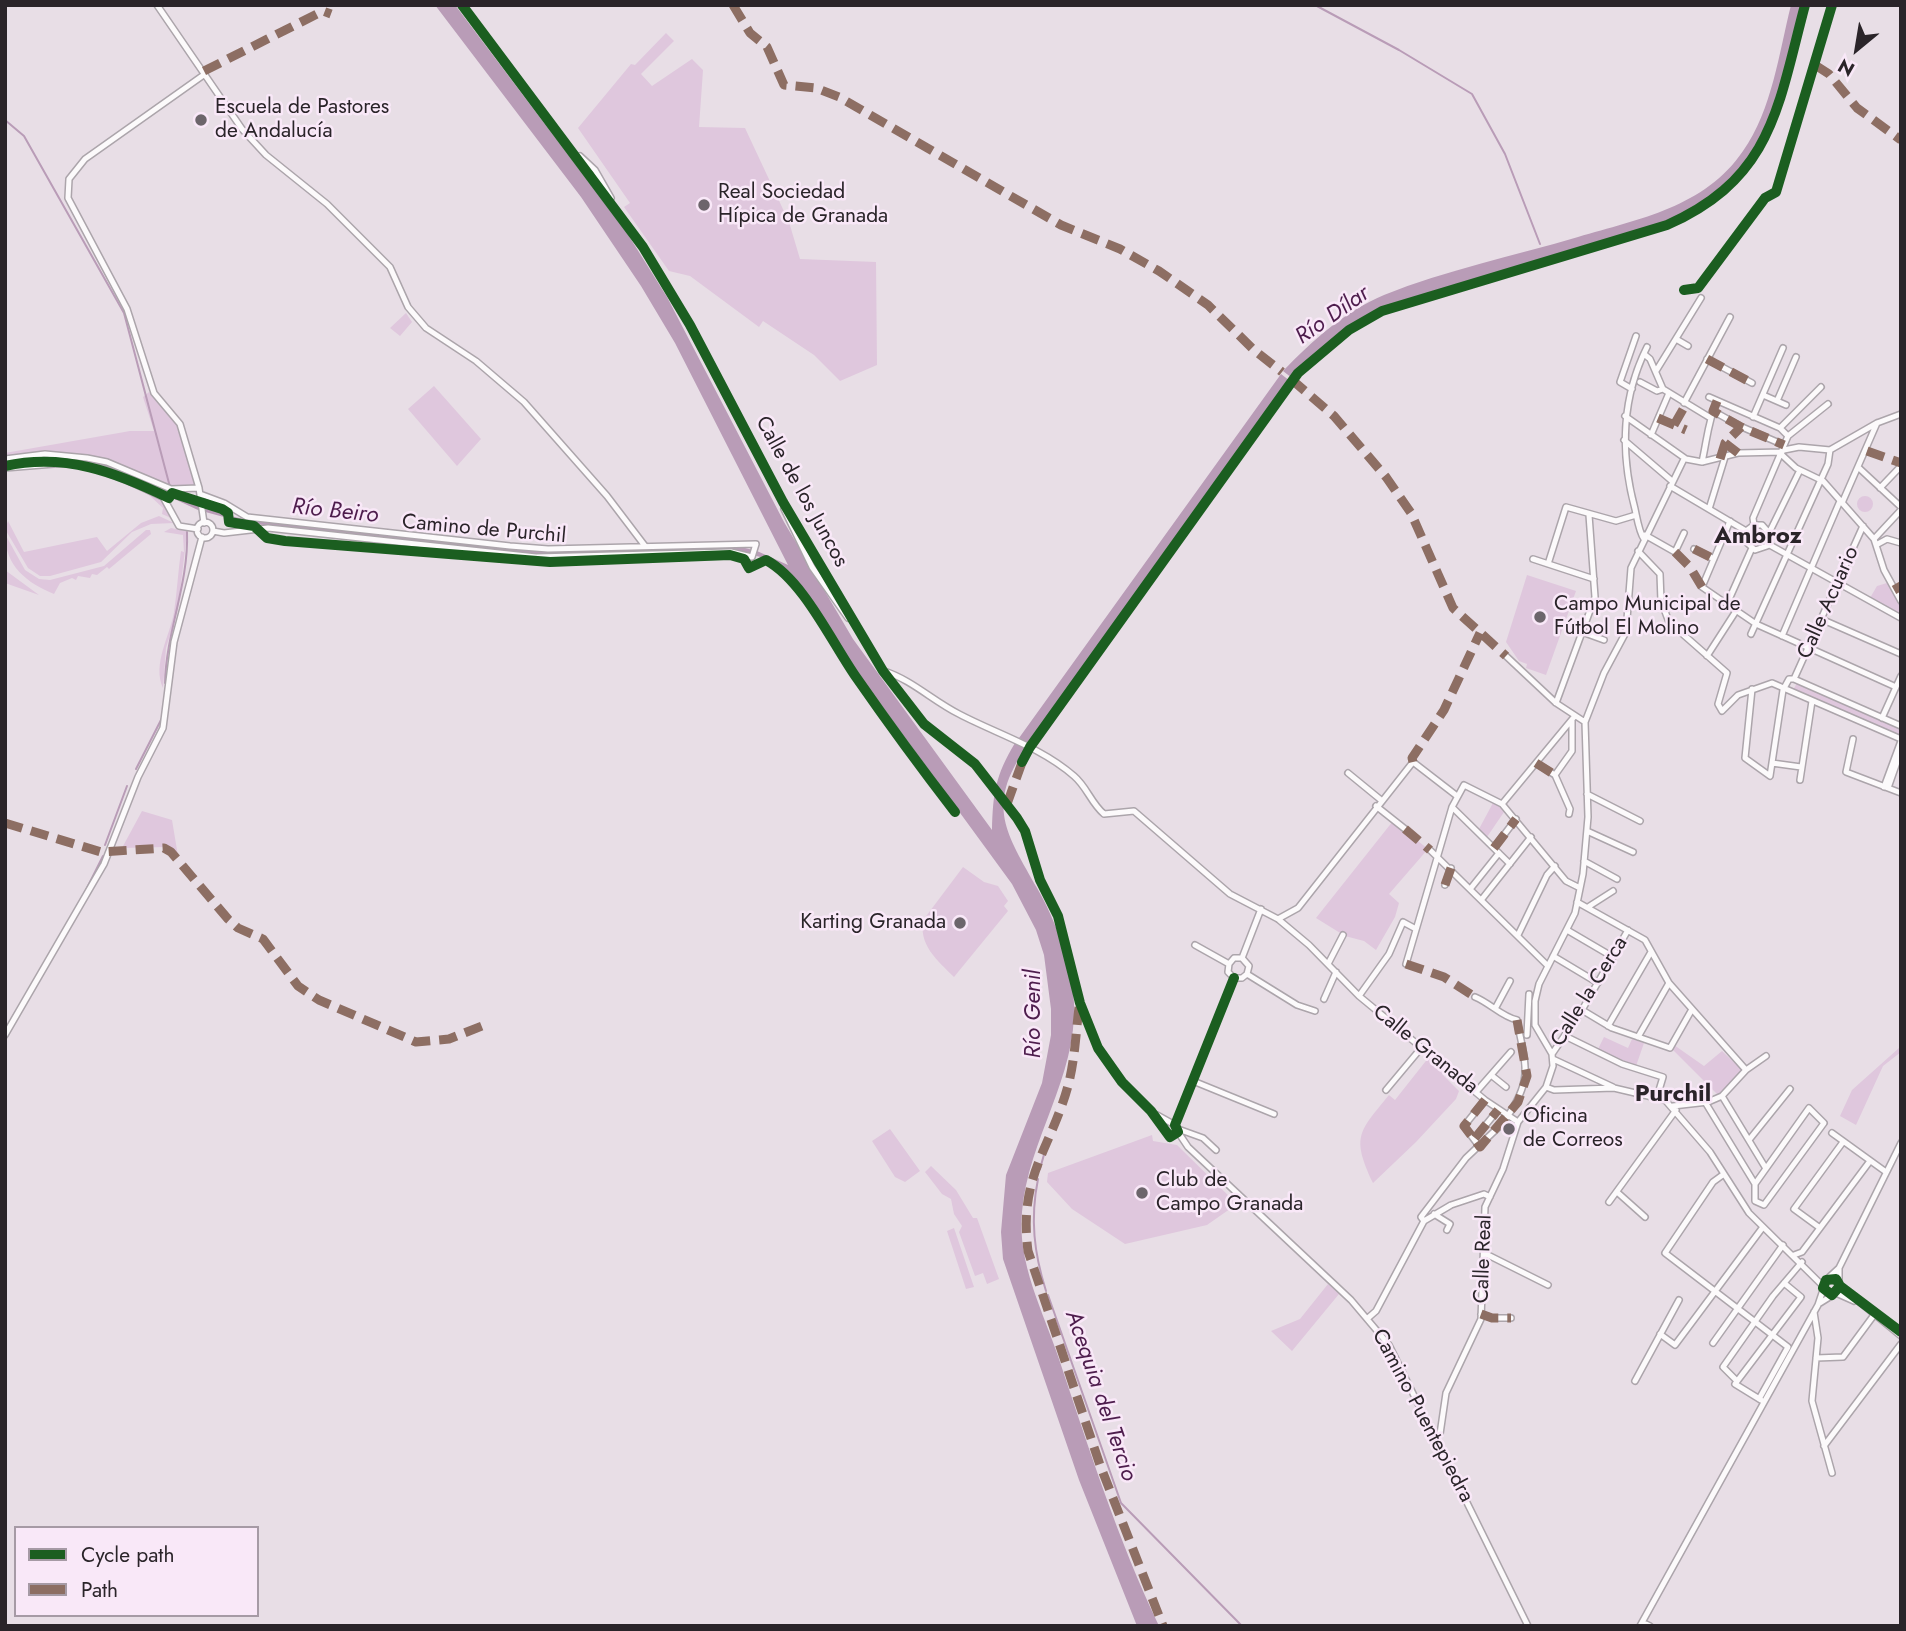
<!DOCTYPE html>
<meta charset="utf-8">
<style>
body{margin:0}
#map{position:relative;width:1906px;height:1631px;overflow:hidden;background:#e8dee6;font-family:Jost,sans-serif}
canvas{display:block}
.frame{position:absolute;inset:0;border:7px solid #2a2429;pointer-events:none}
.legend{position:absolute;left:14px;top:1526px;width:245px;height:91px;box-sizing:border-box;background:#f9e8f8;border:2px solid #a69aa5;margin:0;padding:9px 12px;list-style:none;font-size:21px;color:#2a2429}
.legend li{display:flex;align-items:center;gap:14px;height:35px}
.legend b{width:35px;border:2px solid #a69aa5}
.north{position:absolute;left:1822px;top:14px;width:70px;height:70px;-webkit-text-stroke:5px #f9e8f8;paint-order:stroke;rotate:210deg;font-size:19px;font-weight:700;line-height:28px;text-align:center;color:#2a2429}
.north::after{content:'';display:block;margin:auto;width:24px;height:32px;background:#2a2429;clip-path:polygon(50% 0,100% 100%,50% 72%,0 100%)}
</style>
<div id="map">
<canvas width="1906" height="1631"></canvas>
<div class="frame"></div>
<ul class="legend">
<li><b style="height:9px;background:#1b5e20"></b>Cycle path</li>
<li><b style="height:9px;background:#8d6e63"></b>Path</li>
</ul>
<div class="north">N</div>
</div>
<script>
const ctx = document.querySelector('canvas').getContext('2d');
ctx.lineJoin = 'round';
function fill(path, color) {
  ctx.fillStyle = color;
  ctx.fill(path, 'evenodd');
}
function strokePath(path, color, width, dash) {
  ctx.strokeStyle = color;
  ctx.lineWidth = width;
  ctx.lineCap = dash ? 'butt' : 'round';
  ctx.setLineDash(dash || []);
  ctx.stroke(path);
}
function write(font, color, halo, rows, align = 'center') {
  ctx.font = font + ' Jost,sans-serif';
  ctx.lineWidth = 5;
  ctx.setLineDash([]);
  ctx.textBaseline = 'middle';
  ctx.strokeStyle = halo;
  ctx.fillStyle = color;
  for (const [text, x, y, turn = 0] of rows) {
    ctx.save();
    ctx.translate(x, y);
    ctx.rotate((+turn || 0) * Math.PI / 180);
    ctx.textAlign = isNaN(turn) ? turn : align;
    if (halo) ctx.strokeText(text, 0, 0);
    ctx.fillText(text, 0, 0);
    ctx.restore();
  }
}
fill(new Path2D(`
 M666,33L674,41L641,74L652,86L692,59L703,70L699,127L745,128L789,222L800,259L876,262L877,365L840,381L814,355L763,321L759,327L690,276L669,271L624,207L630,203L578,128L631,64L635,65Z
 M406,313L412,322L400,336L390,328Z
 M434,386L481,439L457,466L408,409Z
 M149,392L176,421L196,485L172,488L95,457L72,454L46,452L5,457V453L130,431H154L143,397Z
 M105,472L160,497L173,519L162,514L163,508L148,494L105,476Z
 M1857 504a8 8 0 1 1 16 0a8 8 0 1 1-16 0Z
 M159,516L174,523L151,524L132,532L101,562L50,576H40L28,568L5,529L8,521L24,552L97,537L107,551L141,523Z
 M171,528L186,531V541L178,609L166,648L163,688C152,664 170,636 174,612C177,592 178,572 181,551L184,552L183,535L164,532Z
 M146,530H150L151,534L109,569L107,567L97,575L92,574L90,578L78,576L76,580L72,578L60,583L54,594C27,583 5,566 5,534L25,570L39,579L50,580L104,566Z
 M5,570L39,595L5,583Z
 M1527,575L1576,591L1546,675L1526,668L1527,664L1519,661L1506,642Z
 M1887,583L1901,606V615L1870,598L1877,586Z
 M1797,683L1901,727L1900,736L1793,690Z
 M1494,801L1504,812L1487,837L1479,829Z
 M142,811L172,820L178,856L165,847L122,848Z
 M1393,821L1428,849L1389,894L1399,903L1395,917L1376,950L1364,941L1345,936L1316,918Z
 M963,867L984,882L998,886L1008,901L1004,906L1008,911L954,977C938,961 917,944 924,919Z
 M1604,1037L1628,1048L1632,1039L1644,1043L1636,1066L1597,1051Z
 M1674,1045L1704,1066L1722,1051L1742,1070L1719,1096L1672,1049Z
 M1899,1048L1901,1052L1883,1066L1856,1125L1840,1116L1852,1090Z
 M1429,1057L1444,1070L1442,1074L1459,1091L1456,1099L1416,1142L1373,1183C1351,1136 1359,1132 1389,1095L1395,1100Z
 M890,1129L920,1171L905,1182L895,1177L872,1141Z
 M1152,1135L1153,1141L1177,1145L1237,1204L1207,1225L1125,1244L1072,1209L1047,1182L1048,1173Z
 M931,1166L956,1190L973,1218H977L999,1279L987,1284L983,1273L975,1276L959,1232L962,1226L954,1214L951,1199L942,1194L925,1172Z
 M954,1228L974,1287L966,1289L947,1231Z
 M1328,1284L1339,1294L1292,1351L1271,1331L1300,1319Z`), '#dfc7dd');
fill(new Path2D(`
 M435,5H455L627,233L667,297L784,522L853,639L992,830C993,794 995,776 1015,743L1026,748C985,806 1007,834 1037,888C1056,921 1072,965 1074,1003C1077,1078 1028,1139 1022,1212C1017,1263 1043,1311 1059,1359C1089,1449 1118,1540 1159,1626H1137L1079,1480L1003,1259L1001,1232L1006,1175L1042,1083L1051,1035V1009L1044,955L1036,930L1012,884L841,650L801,586L787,572L764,558L738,551L535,555L246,523L198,510L125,476L95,466L54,460L5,465L8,461C42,456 76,455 109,466C155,481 195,509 244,519L536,551L737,546L757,551L788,565L675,343L641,286L581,197Z
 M1791,5H1802L1768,130L1742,172L1704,205L1661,225L1386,308L1320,350L1292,378L1283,371C1312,341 1345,311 1384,295C1446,270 1514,256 1578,237C1639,219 1705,207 1743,151C1772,110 1779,53 1791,5Z
 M1281,374L1290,381L1030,744L1019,738Z`), '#b99cb7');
strokePath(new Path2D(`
 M1315,5L1399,50L1472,94L1505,154L1540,244
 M5,120L24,136L124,313L170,487
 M165,683C166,632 189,584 187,532
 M136,769L162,718
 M105,845L127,786
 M83,896L103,856
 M13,1016L16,1011
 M1040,1169L1048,1140
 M1038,1179C1030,1219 1034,1253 1046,1291
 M1048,1295L1121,1503L1242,1626`), '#b99cb7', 2);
const minor = new Path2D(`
 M157,5L242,129L266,155L327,204L390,267L408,307L426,328L476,361L524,402L607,496L645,546
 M462,5L643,247L690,325L783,502L883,671L924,724L975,764L1017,818L1025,831L1040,880L1058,916L1080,1003L1098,1048L1122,1082L1151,1111L1170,1137L1178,1132L1175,1125L1234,978
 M580,156L595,170L611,198
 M1676,339L1688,346
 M1644,354L1650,359L1663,389
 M1707,359L1752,383
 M1656,371L1701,298
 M1640,382L1657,391L1663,389L1709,417
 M1632,389L1620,382L1636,336
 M1763,395L1786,405
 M1709,397L1780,428L1788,436L1753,518L1754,525
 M1777,401L1796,357
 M1684,403L1730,317
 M1713,411L1740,426
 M1625,416L1686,459L1702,462L1738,453L1782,452
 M1753,417L1783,348
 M1742,427L1784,445
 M1780,428L1821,387
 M1651,435L1669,393
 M1788,436L1828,404
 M1624,440L1672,481
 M1784,450L1799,447L1830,450
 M1830,450L1877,423L1901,414
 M1782,455L1796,468L1823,481L1874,539L1884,570L1901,601
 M5,459L45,454L87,458L107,462L171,489L199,488
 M1702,462C1707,440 1708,421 1717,401
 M5,468L66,463L105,470L163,497L179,526L198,529
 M1859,468L1901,507
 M1670,486L1746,531
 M1880,488L1901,466
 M200,494L224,503L247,517L510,546L548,549L756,544L752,557L731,552L536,557L268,528L224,533L213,531
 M1842,503L1877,423
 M784,509L812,567L848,618
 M1709,509L1725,457
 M1730,521L1702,587L1756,624L1896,687
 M197 530a8 8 0 1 1 16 0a8 8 0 1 1-16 0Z
 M204,523L199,488L180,424L154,393L127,309L68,198L69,179L85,159L205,74
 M1769,533L1762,525H1754L1746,531L1745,541L1755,550L1767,546L1769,533L1800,470
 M1645,535L1675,552L1684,533
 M1644,539C1639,532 1637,518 1635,509C1620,453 1621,399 1647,347
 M1874,539L1901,510
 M1768,544L1901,618
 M1876,545L1887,539L1901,543
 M1694,549L1714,559
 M1638,551L1660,574L1661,601L1669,622L1727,673L1718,704L1722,711L1738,695L1772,683L1901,739
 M1533,559L1594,579
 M1548,564L1566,507L1616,521L1636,515
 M1727,604L1752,548
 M1821,619L1901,654
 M1582,632L1604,640
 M1751,634L1828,464L1830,450
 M1782,636L1840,501
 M1506,656L1556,703L1585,722
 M1707,656L1736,611
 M884,671C912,680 933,701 959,714C997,734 1041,747 1074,776C1087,787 1091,803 1104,814L1134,811L1230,894L1278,919L1309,945L1359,996L1485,1100L1518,1122
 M1794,679L1863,526
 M1794,679L1901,726
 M1752,689L1745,758L1770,776L1783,690L1789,679H1794
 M1556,703L1595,597L1589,515
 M1882,718L1901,676
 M1853,739L1846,772L1901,793
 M1536,763L1555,775
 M1772,763L1801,767
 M1348,773L1381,800
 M1800,780L1812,701
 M1884,787L1901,741
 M1888,788L1901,751
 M1587,794L1640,821
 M1502,804L1574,717
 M1376,806L1405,829
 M1452,807L1510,864
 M1569,814L1570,809L1555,775L1572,751V721
 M1587,831L1633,852
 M1494,848L1516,819
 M1430,850L1548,966
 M1584,861L1617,879
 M1445,885L1451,868
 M1471,888L1499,853
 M1482,899L1531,837
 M1577,902L1645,940L1669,983L1746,1070
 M1588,907L1613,891
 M1278,919L1298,908L1413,762L1457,796
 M1567,930L1613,957
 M1518,935L1547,875L1555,866
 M1195,945L1229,964
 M1553,956L1598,983
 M1242,958L1261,909
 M1328,964L1343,935
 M1406,964L1452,807L1464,785L1502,804L1566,881L1580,888
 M1247,974L1297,1005L1315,1011
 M1234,978H1242L1247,974L1249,966L1242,958
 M1234,978L1228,972L1229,964L1234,958H1242
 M1359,996L1389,954L1403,922L1416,929
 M1475,997C1490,1003 1502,1017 1517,1020C1525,1064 1534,1078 1507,1117
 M1324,999L1336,972
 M1496,1007L1510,981
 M1582,1010L1612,1028L1670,1048L1691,1011
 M1608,1026L1651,952
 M5,1035L104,864L138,777L163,728L174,642L202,537
 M1527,1035L1529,994
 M1565,1036L1622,1064L1663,1077L1657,1097
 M1638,1037L1669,983
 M1552,1054L1582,1010L1628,930
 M1553,1059L1613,1087
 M1491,1075L1506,1087
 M1193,1081L1274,1114
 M1546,1087L1554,1090L1614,1088L1665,1100L1710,1152L1749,1213L1823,1286
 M1386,1090L1422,1047
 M1476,1092L1511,1052
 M1722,1096L1765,1167
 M1705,1102L1755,1184
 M1673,1106L1708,1102L1722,1096L1746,1070L1766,1056
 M1809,1108L1824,1123L1764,1205L1755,1201V1184Z
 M1157,1115L1175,1125
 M1178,1129L1203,1138L1216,1150
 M1178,1132L1188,1147L1351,1300L1389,1345L1528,1626
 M1832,1133L1886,1172
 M1475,1138L1498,1110
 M1749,1140L1790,1089
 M1479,1146L1464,1126L1485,1100
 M1724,1174L1713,1182L1665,1253L1788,1347L1759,1399
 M1617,1192L1645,1217
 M1609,1202L1676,1110
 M1434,1214L1450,1224L1447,1230
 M1424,1221L1421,1217L1466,1158L1503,1123
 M1820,1228L1794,1209L1843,1142
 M1484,1253L1548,1285
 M1794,1255L1802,1252L1870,1161
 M1839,1268V1289
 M1826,1280L1839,1268L1901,1143
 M1840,1286L1901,1336
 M1836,1293L1854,1301
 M1820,1303L1836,1293
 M1814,1312L1818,1338L1812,1401L1832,1473
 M1481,1314L1492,1318H1511
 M1368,1318L1376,1311L1424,1221L1451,1205L1484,1194L1490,1197
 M1660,1334L1675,1345L1763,1227
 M1713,1343L1783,1245
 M1816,1358L1843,1357L1874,1315
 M1635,1381L1679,1300
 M1737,1381L1723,1367L1773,1296L1802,1262
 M1761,1400L1735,1384L1801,1297L1784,1283
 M1436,1437L1440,1434L1446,1393L1481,1319L1485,1207L1503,1169L1518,1122L1546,1087L1553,1066L1552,1054L1535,1025V1001L1539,984L1575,913L1583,874L1588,817L1585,722L1604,673L1626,632L1631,568L1684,459
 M1824,1446L1901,1344
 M1646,1624L1650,1626
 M1640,1626L1818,1305L1823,1290`);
strokePath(minor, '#aca5ab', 8);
strokePath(minor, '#fcfafb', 5);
strokePath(new Path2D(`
 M733,5L750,33L767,47L784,85L816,88L839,97L1061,225L1120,249L1159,271L1208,305L1254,350L1282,372
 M1815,65L1829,74L1857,108L1901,140
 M204,71L323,11L331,14
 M1707,359L1752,383
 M1291,379L1334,416L1386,477L1411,513L1453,608L1506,656
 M1717,401L1713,411L1741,427L1784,445
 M1658,418L1686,430
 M1674,425L1686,404
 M1725,443L1738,453
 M1867,451L1901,463
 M1720,459L1725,443L1741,427
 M1694,549L1714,559
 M1675,552L1690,567L1702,587
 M1894,590L1901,586
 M1413,762L1412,758L1444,710L1480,633
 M1536,763L1555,775
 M1007,804L1024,757
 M5,823L101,852L164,848L171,852L228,919L238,928L263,939L298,986L319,1000L416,1042L449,1039L487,1024
 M1405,829L1430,850
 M1494,848L1516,819
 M1445,885L1451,868
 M1406,964L1444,977L1475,997
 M1079,1007C1076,1032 1075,1057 1069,1082C1052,1148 1018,1175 1028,1251L1100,1465L1163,1626
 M1485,1100L1464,1126L1480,1147L1518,1102L1527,1076L1517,1020
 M1475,1138L1498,1110
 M1481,1314L1492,1318H1511`), '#8d6e63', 9, [18, 9]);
strokePath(new Path2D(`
 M462,5L643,247L690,325L783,502L883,671L924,724L975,764L1017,818L1025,831L1040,880L1058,916L1080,1003L1098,1048L1122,1082L1151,1111L1170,1137L1178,1132L1175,1125L1234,978
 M1684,290L1698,288L1765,198L1776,192L1832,5
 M5,466C66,453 115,472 169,498L172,493L222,509L228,513L229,522L254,526L267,538L285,541L550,562L730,555L744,559L749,568L766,560C803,580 831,641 856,677C888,723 921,768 955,812
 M1022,762L1030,747L1298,373L1349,330L1382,311L1667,225C1773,178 1778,106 1805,5
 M1840,1286L1832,1295L1823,1288L1826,1280L1836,1279L1840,1286L1901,1332`), '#1b5e20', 10);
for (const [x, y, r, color] of [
 [201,120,7,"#6c656b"],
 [704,205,7,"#6c656b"],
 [1540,617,7,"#6c656b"],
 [960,923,7,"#6c656b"],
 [1509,1129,7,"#6c656b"],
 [1142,1193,7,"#6c656b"]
]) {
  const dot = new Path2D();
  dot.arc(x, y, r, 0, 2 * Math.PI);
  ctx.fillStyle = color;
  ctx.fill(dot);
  strokePath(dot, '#f9e8f8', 2.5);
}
write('21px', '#2a2429', '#f9e8f8', [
 ["Escuela de Pastores",215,108],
 ["de Andalucía",215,132],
 ["Real Sociedad",718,193],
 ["Hípica de Granada",718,217],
 ["Campo Municipal de",1554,605],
 ["Fútbol El Molino",1554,629],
 ["Karting Granada",946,923,"right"],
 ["Oficina",1523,1117],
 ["de Correos",1523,1141],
 ["Club de",1156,1181],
 ["Campo Granada",1156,1205]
], 'left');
write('21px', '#2a2429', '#f9e8f8', [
 ["Calle de los Juncos",801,492,61],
 ["Camino de Purchil",484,530,5],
 ["Calle Acuario",1829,603,-66],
 ["Calle la Cerca",1590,992,-58],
 ["Calle Granada",1425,1050,39],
 ["Calle Real",1484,1259,-88],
 ["Camino Puentepiedra",1422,1416,62]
]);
write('italic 23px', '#4e1d4d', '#f9e8f8', [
 ["Río Dílar",1333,316,-35],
 ["Río Beiro",335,512,6],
 ["Río Genil",1034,1014,-90],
 ["Acequia del Tercio",1100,1396,71]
]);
write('bold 24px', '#2a2429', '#f9e8f8', [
 ["Ambroz",1758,537],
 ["Purchil",1673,1095]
]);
</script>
